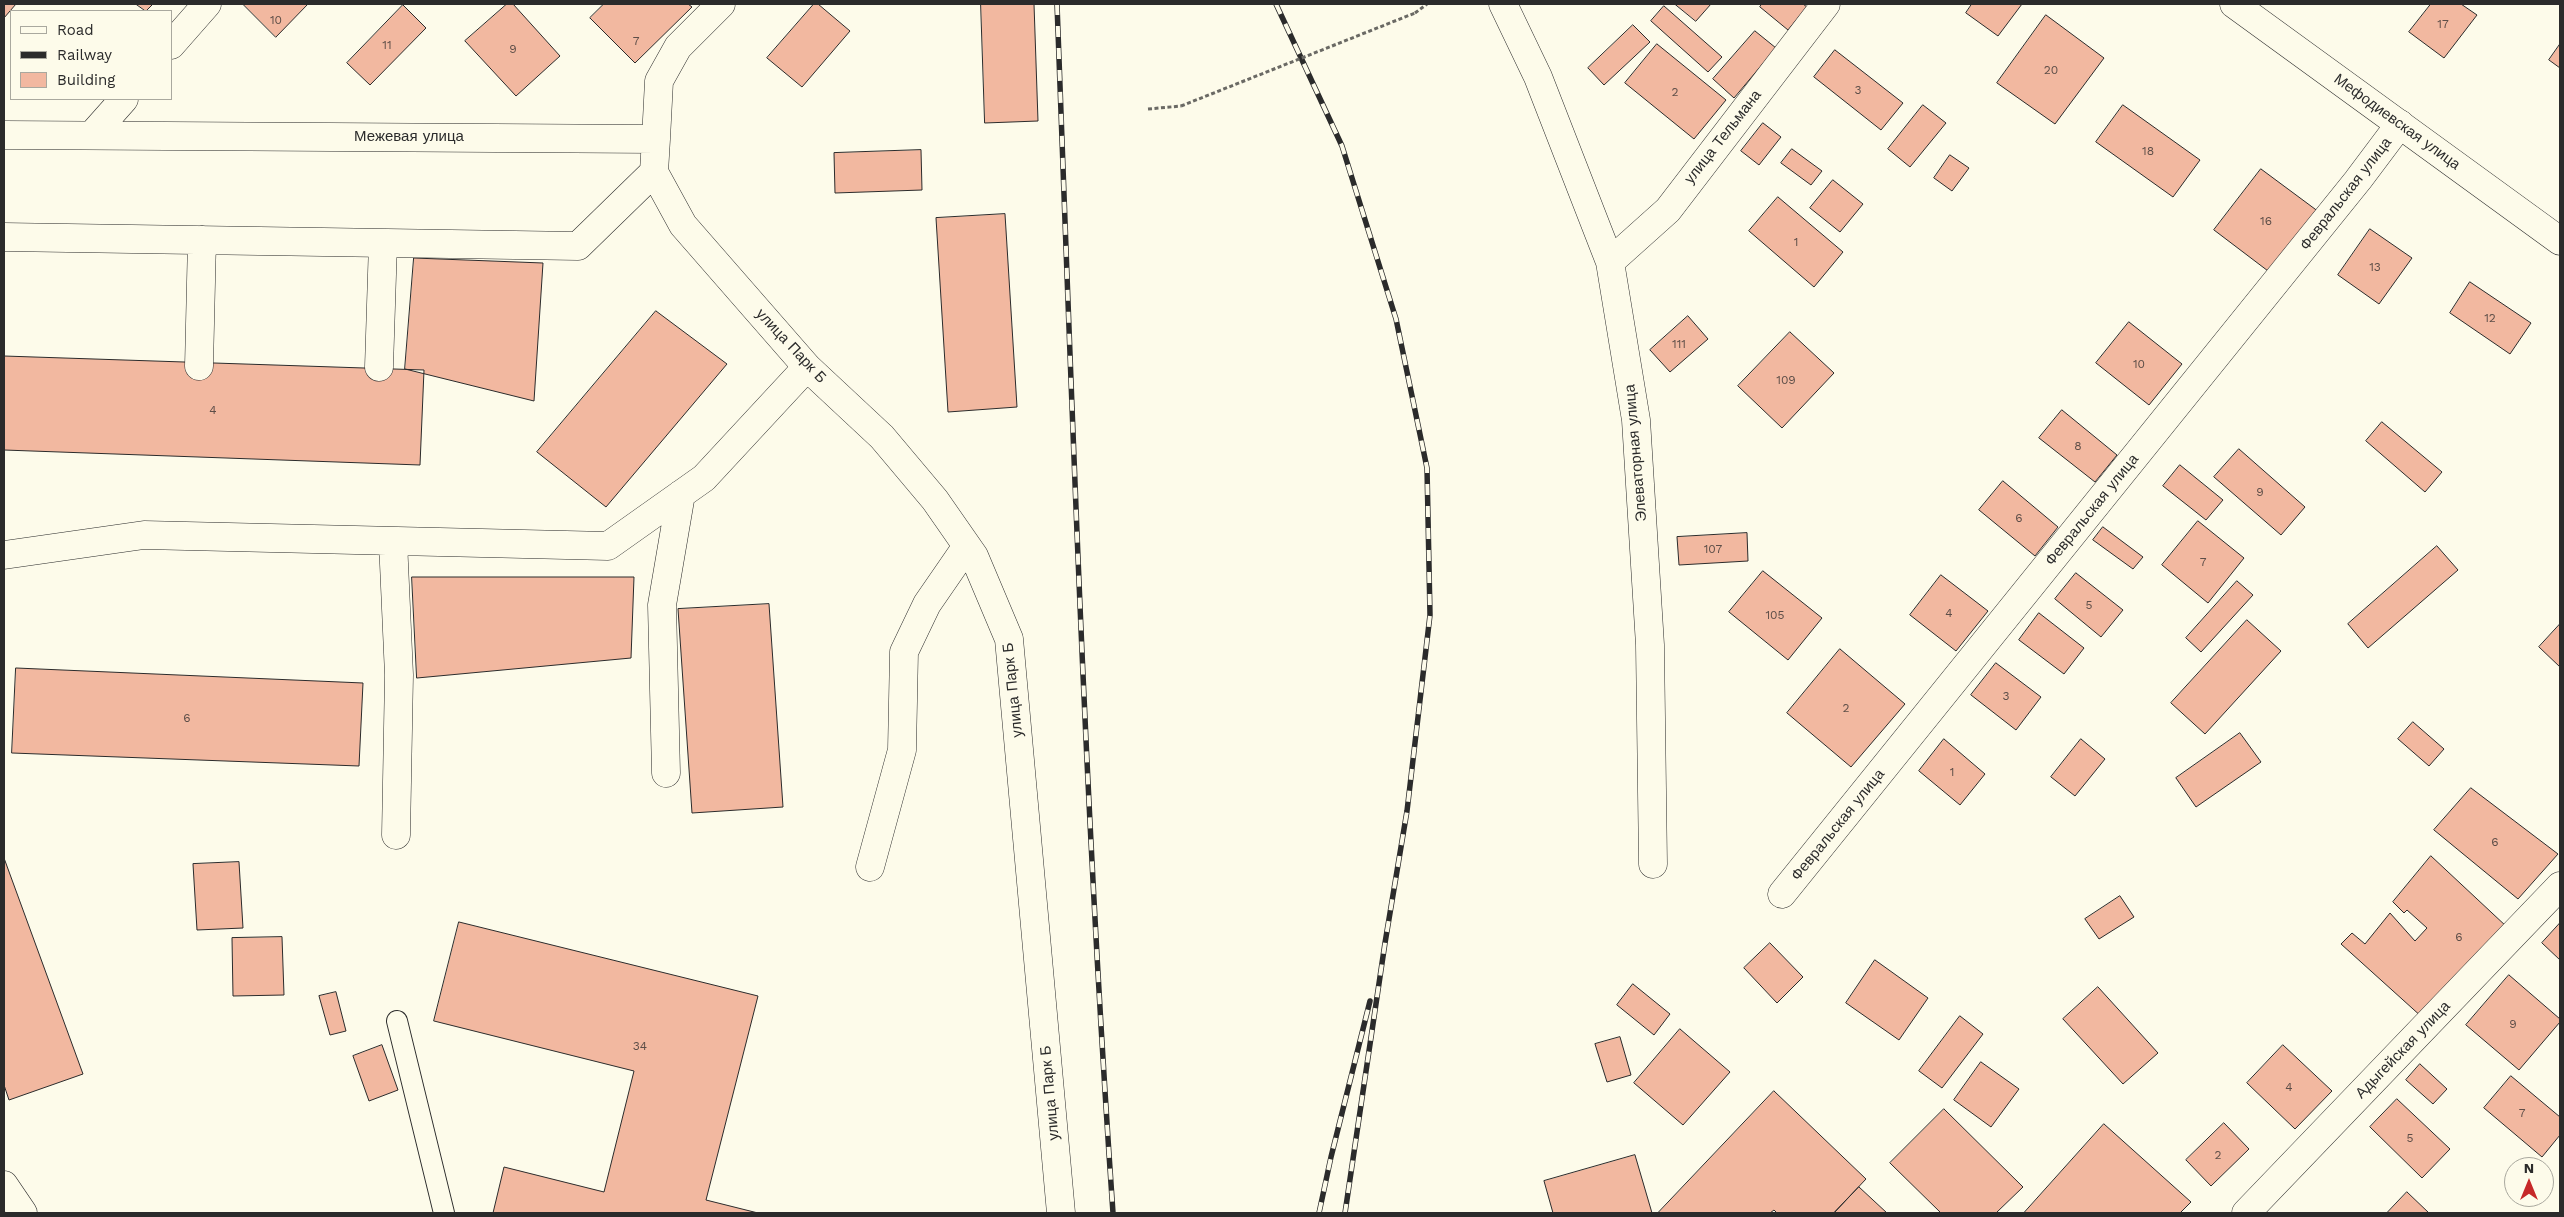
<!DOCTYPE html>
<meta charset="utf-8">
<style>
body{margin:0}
#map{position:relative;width:2564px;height:1217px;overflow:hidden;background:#fdfbea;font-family:"Work Sans",sans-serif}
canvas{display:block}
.frame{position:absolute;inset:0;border:5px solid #2b2b2b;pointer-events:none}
.legend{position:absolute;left:10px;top:10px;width:162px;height:90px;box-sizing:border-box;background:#fdfbea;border:1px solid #a9a89e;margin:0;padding:6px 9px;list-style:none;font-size:15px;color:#2b2b2b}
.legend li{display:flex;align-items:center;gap:10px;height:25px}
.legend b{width:25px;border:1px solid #a9a89e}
.north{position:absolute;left:2504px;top:1157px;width:50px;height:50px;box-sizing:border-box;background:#fdfbea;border:1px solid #a9a89e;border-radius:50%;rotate:0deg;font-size:14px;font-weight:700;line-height:20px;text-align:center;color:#2b2b2b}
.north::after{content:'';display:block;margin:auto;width:18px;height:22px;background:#c62828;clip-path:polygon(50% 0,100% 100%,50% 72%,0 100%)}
</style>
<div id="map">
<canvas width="2564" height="1217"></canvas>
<div class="frame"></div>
<ul class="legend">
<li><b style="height:6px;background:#fdfbea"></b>Road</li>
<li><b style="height:6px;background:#2b2b2b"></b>Railway</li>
<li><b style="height:14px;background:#f2b8a0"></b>Building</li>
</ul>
<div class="north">N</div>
</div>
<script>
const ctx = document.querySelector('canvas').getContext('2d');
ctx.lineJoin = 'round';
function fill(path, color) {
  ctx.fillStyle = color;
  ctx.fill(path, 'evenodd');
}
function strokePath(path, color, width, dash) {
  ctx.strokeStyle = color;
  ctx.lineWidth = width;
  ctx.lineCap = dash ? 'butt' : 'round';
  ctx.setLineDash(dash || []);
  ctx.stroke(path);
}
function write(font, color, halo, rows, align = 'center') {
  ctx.font = font + ' "Work Sans",sans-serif';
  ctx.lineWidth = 4;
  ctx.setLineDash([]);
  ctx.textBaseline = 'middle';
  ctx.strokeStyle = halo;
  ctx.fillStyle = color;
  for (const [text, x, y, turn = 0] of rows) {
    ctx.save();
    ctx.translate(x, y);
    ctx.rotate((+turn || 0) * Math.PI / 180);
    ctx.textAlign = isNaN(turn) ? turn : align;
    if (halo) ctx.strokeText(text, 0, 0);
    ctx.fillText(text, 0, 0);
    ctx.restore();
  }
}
const building = new Path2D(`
 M4,4H16L4,18Z
 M136,4H153L146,11Z
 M243,4H308L276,37Z
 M507,4H513L560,56L516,96L465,41Z
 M604,4H688L692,7L635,63L590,18Z
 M814,4H818L850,31L802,87L767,58Z
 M981,4H1034L1038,121L985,123Z
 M1675,4H1711L1696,21Z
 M1762,4H1803L1807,7L1788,30L1760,7Z
 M1972,4H2022L1998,36L1966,13Z
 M2431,4H2461L2477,15L2444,58L2409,32Z
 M403,5L426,28L370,85L347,63Z
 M1664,6L1722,57L1708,72L1651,21Z
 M2046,15L2104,58L2055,124L1997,83Z
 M1633,25L1650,42L1604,85L1588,68Z
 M1755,31L1776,48L1734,98L1713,79Z
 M1657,44L1726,100L1694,139L1625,83Z
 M2560,44V68L2549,60Z
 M1835,50L1903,103L1881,130L1814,77Z
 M1923,105L1946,123L1910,167L1888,149Z
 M2123,105L2200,160L2173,197L2096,142Z
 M1763,123L1781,137L1759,165L1741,151Z
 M1792,149L1822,171L1811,185L1781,163Z
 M921,150L922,190L835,193L834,153Z
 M1950,155L1969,168L1952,191L1934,178Z
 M2261,169L2319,212L2272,274L2214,230Z
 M1833,180L1863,204L1840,232L1810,208Z
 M1778,197L1843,252L1814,287L1749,231Z
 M1005,214L1017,407L948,412L936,218Z
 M2370,229L2412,258L2379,304L2338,275Z
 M414,258L543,263L534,401L405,369Z
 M2470,282L2531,323L2510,354L2450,313Z
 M656,311L727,364L606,507L537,452Z
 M1688,316L1708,339L1670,372L1650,350Z
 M2129,322L2182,364L2149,405L2096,363Z
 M1790,332L1834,373L1782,428L1738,386Z
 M4,356L424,370L420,465L4,450Z
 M2062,410L2117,455L2095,482L2039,438Z
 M2382,422L2442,472L2425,492L2366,441Z
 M2239,449L2305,507L2281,535L2214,477Z
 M2180,465L2223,500L2206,520L2163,486Z
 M2003,481L2058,527L2035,556L1979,510Z
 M2198,521L2244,558L2208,603L2162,565Z
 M2103,527L2143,557L2133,569L2093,540Z
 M1747,533L1748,561L1679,565L1677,537Z
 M2437,546L2458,570L2368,648L2348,624Z
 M1763,571L1822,618L1788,660L1729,612Z
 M2076,573L2123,610L2101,637L2055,599Z
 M1941,575L1988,611L1956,651L1910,615Z
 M412,577H634L631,658L417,678Z
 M2237,581L2253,595L2201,652L2186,638Z
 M769,604L783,807L692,813L678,609Z
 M2039,613L2084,648L2064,674L2019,640Z
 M2247,620L2281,651L2205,734L2171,703Z
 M2560,624V667L2539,647Z
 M1840,649L1905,704L1851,767L1787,713Z
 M1996,663L2041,697L2016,730L1971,695Z
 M16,668L363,683L359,766L12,753Z
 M2413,722L2444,749L2429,766L2398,739Z
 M2240,733L2261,762L2196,807L2176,778Z
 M1944,739L1985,774L1960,805L1919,771Z
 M2081,739L2105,759L2075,796L2051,777Z
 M2471,788L2558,854L2518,899L2434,830Z
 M2431,856L2507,927L2423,1018L2341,944L2352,933L2365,944L2390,913L2415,941L2427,928L2407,910L2404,913L2393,902Z
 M4,858L83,1074L9,1100L4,1085Z
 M239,862L243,928L197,930L193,864Z
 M2120,896L2134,917L2099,939L2085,919Z
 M459,922L758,996L706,1200L758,1213H493L504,1167L604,1192L634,1071L434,1021Z
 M2560,923V960L2542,943Z
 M282,937L284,995L233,996L232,938Z
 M1770,943L1803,977L1777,1003L1744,968Z
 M1875,960L1928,998L1899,1040L1846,1003Z
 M2509,975L2560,1019V1022L2519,1070L2466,1025Z
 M1633,984L1670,1014L1654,1035L1617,1005Z
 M2098,987L2158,1053L2123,1084L2063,1019Z
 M336,992L346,1031L330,1035L319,996Z
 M1960,1016L1983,1034L1942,1088L1919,1071Z
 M1680,1029L1730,1072L1683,1125L1634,1083Z
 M1620,1037L1631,1075L1607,1082L1595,1044Z
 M382,1045L398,1090L369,1101L353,1056Z
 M2283,1045L2332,1091L2295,1129L2247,1083Z
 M1981,1062L2019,1089L1991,1127L1954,1100Z
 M2420,1064L2447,1089L2433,1104L2406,1080Z
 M2511,1076L2560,1117V1135L2542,1157L2484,1108Z
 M1774,1091L1866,1179L1834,1213H1777L1774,1210L1770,1213H1658Z
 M2397,1099L2450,1149L2422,1178L2370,1127Z
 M1944,1109L2023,1187L1996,1213H1941L1890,1163Z
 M2224,1123L2249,1149L2211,1186L2186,1160Z
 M2104,1124L2191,1202L2180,1213H2024Z
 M1635,1155L1652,1213H1553L1544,1181Z
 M1859,1187L1887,1213H1834Z
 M2407,1192L2429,1213H2387Z`);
fill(building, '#f2b8a0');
strokePath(building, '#2b2b2b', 1);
const lane = new Path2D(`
 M397,1021L444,1213`);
const street = new Path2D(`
 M1503,4L1538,77L1610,262L1636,420L1650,645L1653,864
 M171,45L207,4
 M4,135L656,139L659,81L678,47L721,4
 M92,135L124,99
 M656,139L654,172L683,225L807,367L882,437L935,500L974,556L1009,639L1061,1213
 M4,237L578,246L654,172
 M1610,262L1668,210L1826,4
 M199,366L202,240
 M379,367L383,243
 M393,541L399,675L396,835
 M4,555L144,535L608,546L704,478L807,367
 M666,773L662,605L681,494
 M870,867L902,750L904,652L927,604L967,546
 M1782,894L2358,180L2400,124
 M4,1185L23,1213
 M2246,1213L2560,886`);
const primary = new Path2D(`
 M2234,4L2560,241`);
strokePath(lane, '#2b2b2b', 22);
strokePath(street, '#2b2b2b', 29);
strokePath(primary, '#2b2b2b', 29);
strokePath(new Path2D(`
 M1415,13L1427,4
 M1148,109L1181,106`), '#6a6964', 3, [4, 2.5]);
strokePath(lane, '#fdfbea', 20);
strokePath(street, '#fdfbea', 28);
strokePath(primary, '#fdfbea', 28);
const rail = new Path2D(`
 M1057,4C1072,407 1085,810 1113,1213
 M1276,4L1342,146L1396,319L1427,468L1430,615L1407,811L1385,943L1345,1213
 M1319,1213L1331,1157L1370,1001`);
strokePath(rail, '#2b2b2b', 5.5);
strokePath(rail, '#fdfbea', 4, [11]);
strokePath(new Path2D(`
 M1181,106L1415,13`), '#6a6964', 3, [4, 2.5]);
write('12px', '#5d4e48', null, [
 ["10",276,20],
 ["17",2443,24],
 ["7",636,41],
 ["11",387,45],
 ["9",513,49],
 ["20",2051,70],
 ["3",1858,90],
 ["2",1675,92],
 ["18",2148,151],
 ["16",2266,221],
 ["1",1796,242],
 ["13",2375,267],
 ["12",2490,318],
 ["111",1679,344],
 ["10",2139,364],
 ["109",1786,380],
 ["4",213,410],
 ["8",2078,446],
 ["9",2260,492],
 ["6",2019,518],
 ["107",1713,549],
 ["7",2203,562],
 ["5",2089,605],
 ["4",1949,613],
 ["105",1775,615],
 ["3",2006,696],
 ["2",1846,708],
 ["6",187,718],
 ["1",1952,772],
 ["6",2495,842],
 ["6",2459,937],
 ["9",2513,1024],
 ["34",640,1046],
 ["4",2289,1087],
 ["7",2522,1113],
 ["5",2410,1138],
 ["2",2218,1155]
]);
write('15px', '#2b2b2b', '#fdfbea', [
 ["Мефодиевская улица",2397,122,36],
 ["Межевая улица",409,137],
 ["улица Тельмана",1723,137,-52],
 ["Февральская улица",2346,194,-52],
 ["улица Парк Б",791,346,47],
 ["Элеваторная улица",1636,453,-95],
 ["Февральская улица",2092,510,-51],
 ["улица Парк Б",1013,690,-96],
 ["Февральская улица",1838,825,-51],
 ["Адыгейская улица",2403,1050,-46],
 ["улица Парк Б",1050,1093,-95]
]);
</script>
